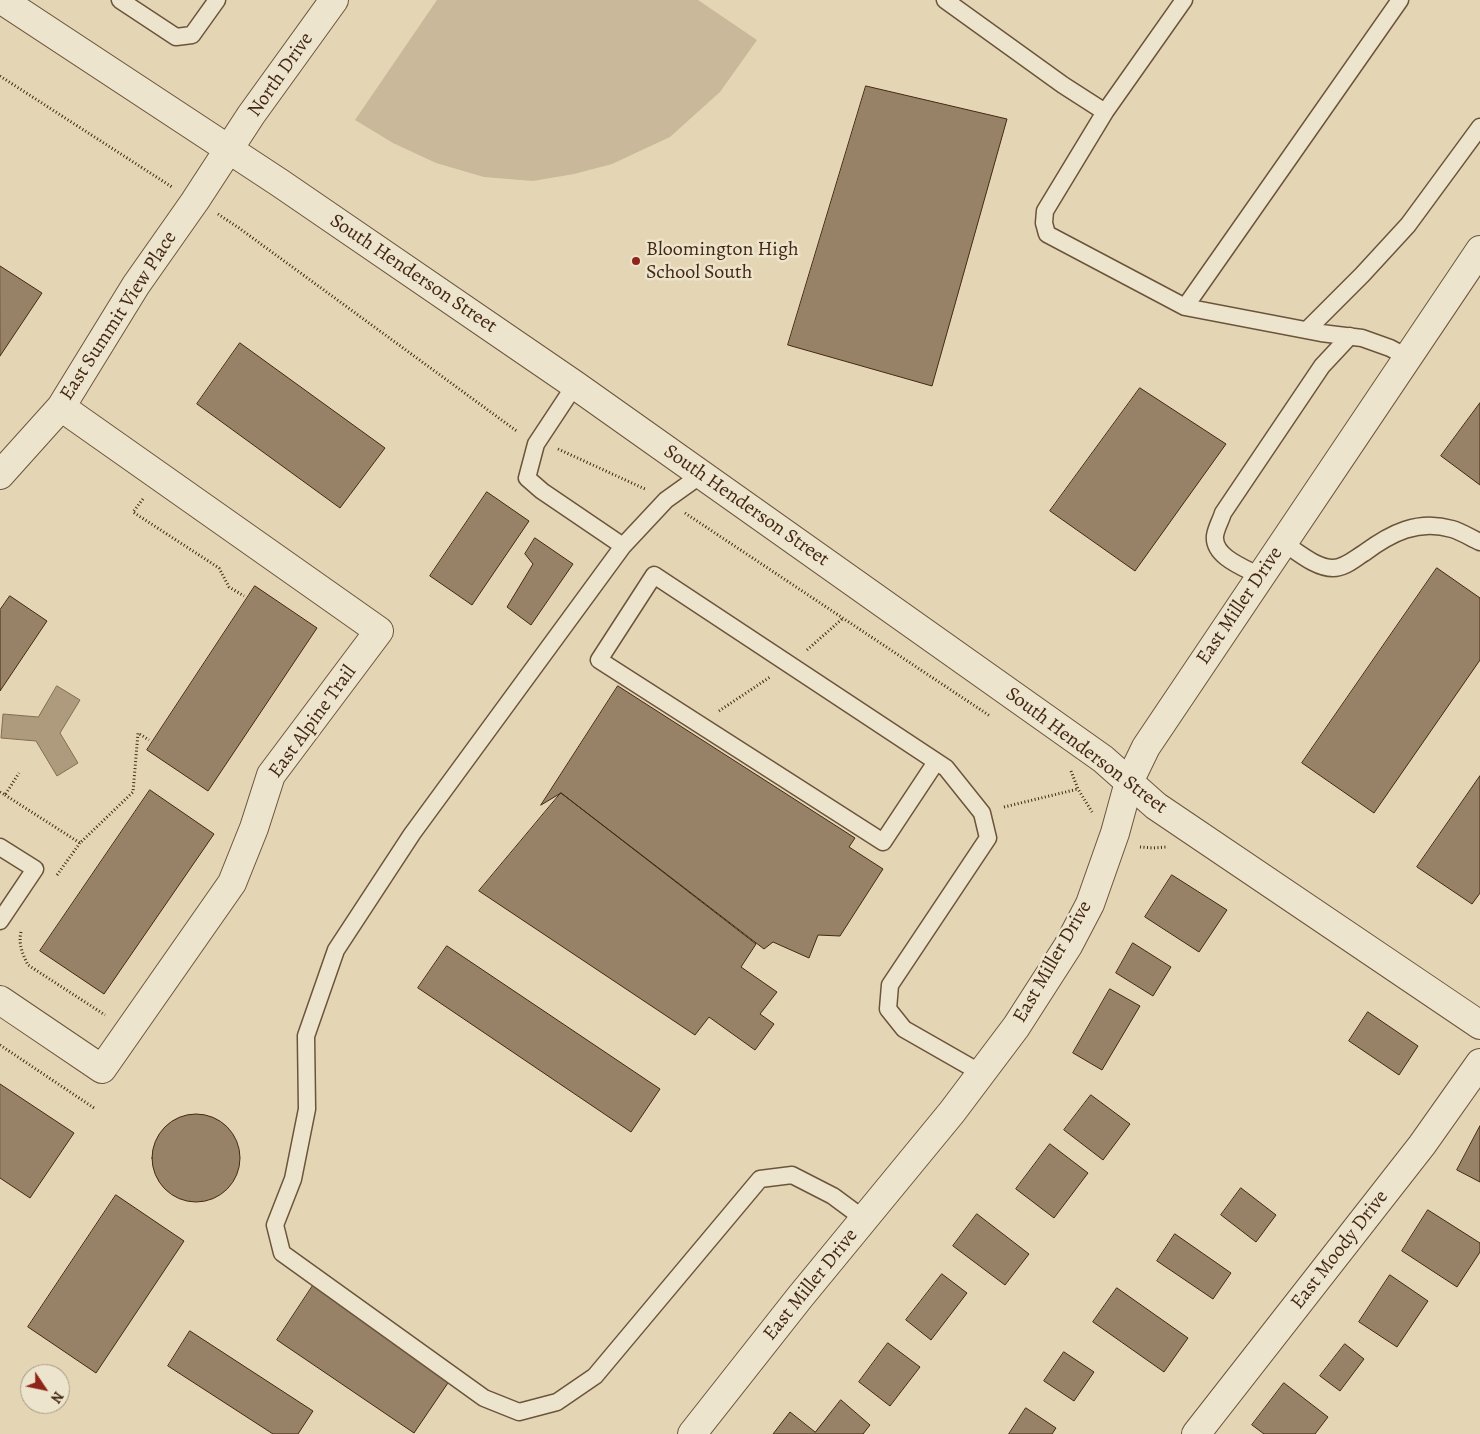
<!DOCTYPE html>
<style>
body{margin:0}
#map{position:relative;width:1480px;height:1434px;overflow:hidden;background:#e4d6b4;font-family:Alegreya,serif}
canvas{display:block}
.north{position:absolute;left:20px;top:1364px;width:50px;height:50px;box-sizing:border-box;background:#ede4ce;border:1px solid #a99983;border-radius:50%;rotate:124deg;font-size:14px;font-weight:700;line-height:20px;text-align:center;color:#442813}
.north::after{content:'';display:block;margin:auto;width:18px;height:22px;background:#8f2418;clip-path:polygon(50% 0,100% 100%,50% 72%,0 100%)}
</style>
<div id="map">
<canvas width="1480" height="1434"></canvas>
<div class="north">N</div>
</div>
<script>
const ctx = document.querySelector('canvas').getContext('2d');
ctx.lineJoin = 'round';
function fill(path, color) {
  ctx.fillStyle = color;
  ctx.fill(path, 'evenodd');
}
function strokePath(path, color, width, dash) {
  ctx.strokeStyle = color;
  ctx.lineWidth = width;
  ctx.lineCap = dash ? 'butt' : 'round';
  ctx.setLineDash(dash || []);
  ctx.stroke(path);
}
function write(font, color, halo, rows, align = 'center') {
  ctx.font = font + ' Alegreya,serif';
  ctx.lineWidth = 5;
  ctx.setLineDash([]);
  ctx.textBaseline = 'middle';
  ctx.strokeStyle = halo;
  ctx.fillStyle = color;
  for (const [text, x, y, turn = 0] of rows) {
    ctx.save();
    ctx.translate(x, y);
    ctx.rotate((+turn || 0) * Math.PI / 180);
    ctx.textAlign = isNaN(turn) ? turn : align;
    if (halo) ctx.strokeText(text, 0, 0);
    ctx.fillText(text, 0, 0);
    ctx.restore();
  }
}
fill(new Path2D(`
 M437,0H698L757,40L720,92L670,137L612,164L574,174L533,181L484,177L436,163L393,143L355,120Z`), '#c9b899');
const water = new Path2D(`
 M57,686L80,700L60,733L78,763L57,776L36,741L1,738L3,714L38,717Z`);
fill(water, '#ae9b7d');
strokePath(water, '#846d53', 1);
const building = new Path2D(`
 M866,86L1007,119L932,386L788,345Z
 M0,266L42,293L0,356Z
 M240,343L385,448L340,508L197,404Z
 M1140,388L1226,444L1135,571L1050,511Z
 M1480,403V485L1441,456Z
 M487,492L529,521L472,605L430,576Z
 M535,538L573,564L531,625L507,607L533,564L525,554Z
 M1437,568L1480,598V660L1374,813L1302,763Z
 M255,586L317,628L208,791L147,750Z
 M10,596L47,621L0,691V610Z
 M618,686L855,838L849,847L883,869L840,936L818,935L809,958L773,942L764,949L561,793L541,805Z
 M1480,776V893L1472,904L1417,867Z
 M150,790L214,834L104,994L40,951Z
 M561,793L756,944L741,967L777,992L760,1014L774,1024L755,1050L709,1017L695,1035L479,891Z
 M1172,875L1227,910L1199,952L1145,917Z
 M1133,943L1171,967L1153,996L1116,973Z
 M447,946L660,1089L631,1132L418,988Z
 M1110,989L1140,1006L1102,1070L1073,1053Z
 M1368,1012L1418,1046L1399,1075L1349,1041Z
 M0,1084L74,1133L30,1198L0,1178Z
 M1091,1095L1130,1124L1103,1160L1064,1130Z
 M152 1158a44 44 0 1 1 88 0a44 44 0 1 1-88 0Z
 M1480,1126V1182L1457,1170Z
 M1050,1144L1088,1173L1054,1218L1016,1189Z
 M1241,1188L1276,1215L1256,1242L1221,1215Z
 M116,1195L184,1241L96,1373L28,1327Z
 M1428,1210L1480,1243V1252L1457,1287L1402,1251Z
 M977,1214L1029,1254L1005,1285L953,1246Z
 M1175,1234L1231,1273L1213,1299L1157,1261Z
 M942,1274L967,1293L931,1340L906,1320Z
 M1390,1275L1428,1301L1397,1347L1359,1322Z
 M314,1284L452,1377L414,1433L277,1340Z
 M1117,1288L1188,1338L1164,1372L1093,1322Z
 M190,1331L313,1411L298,1434H273L168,1366Z
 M888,1343L920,1367L890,1406L859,1382Z
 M1345,1344L1364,1359L1340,1391L1320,1376Z
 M1064,1352L1094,1372L1074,1401L1044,1381Z
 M1284,1383L1328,1417L1315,1434H1264L1252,1425Z
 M841,1400L870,1425L863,1434H773L790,1412L815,1432Z
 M1026,1408L1056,1428L1052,1434H1009Z`);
fill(building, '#978267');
strokePath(building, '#442813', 1);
const service = new Path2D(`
 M120,0L176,37L192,35L217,0
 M945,0L1063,85L1105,112L1045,211L1044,223L1047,234L1185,307L1321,333L1362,338L1390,348L1407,357
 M1105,112L1184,0
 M1185,307L1400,0
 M1307,330L1362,275L1408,225L1480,127
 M575,385L536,444L527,478L542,491L623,546
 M701,475L666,500L623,546L412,834L336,950L306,1036L307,1109L293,1179L275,1225L282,1253L484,1398L519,1412L557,1402L595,1376L760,1179L792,1175L833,1196L864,1219
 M1282,542C1297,551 1315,568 1333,568C1345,568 1354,559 1364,553C1391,533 1418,519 1452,529C1462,532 1471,538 1480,542
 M1260,576C1245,568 1213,557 1215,536C1216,528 1221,520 1223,513L1322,366L1350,336
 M936,762L883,842L599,660L654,575L946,768L982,813L988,838L890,985L888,1009L904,1029L981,1073
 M0,847L35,869L0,921`);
const minor = new Path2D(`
 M0,475L61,407L136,285L195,201L251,115L334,0
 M0,1000L102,1069L232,883L254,828L271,775L379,631L61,407
 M692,1434L800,1297L952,1112L1016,1027L1068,946L1090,904L1115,833L1129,782L1146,747L1480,250
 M1196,1434L1422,1145L1480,1063`);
const tertiary = new Path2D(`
 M2,0L280,183L575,385L1103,759L1156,806L1480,1025`);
strokePath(service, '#6c543b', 19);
strokePath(minor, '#6c543b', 30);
strokePath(tertiary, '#6c543b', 30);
strokePath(new Path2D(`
 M0,76L172,187
 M218,214L239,228L518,432
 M558,449L645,489
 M143,499L133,512L219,568L229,587L244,596
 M685,513L990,716
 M807,650L842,619
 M719,711L770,677
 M1071,771L1078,789L1092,812
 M0,792L5,795L19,773
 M5,795L80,843L133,792L138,733L149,740
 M1004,807L1078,789
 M1140,847L1153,848L1166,847
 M57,875L80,843
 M21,932C18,944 23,955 28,965L105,1015
 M0,1045L94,1108`), '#442813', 3, [1, 2.5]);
strokePath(service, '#ede4ce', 16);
strokePath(minor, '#ede4ce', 28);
strokePath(tertiary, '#ede4ce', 28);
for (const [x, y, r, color] of [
 [636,261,5,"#8f2418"]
]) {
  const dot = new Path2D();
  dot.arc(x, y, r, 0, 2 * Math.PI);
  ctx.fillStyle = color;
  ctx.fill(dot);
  strokePath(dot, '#ede4ce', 2);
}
write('20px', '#442813', '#ede4ce', [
 ["North Drive",281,75,-55],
 ["South Henderson Street",413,274,34],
 ["East Summit View Place",119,316,-57],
 ["South Henderson Street",746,506,35],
 ["East Miller Drive",1240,606,-56],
 ["East Alpine Trail",313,722,-54],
 ["South Henderson Street",1086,751,37],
 ["East Miller Drive",1053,962,-60],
 ["East Moody Drive",1340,1250,-52],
 ["East Miller Drive",811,1285,-51]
]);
write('20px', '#442813', '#ede4ce', [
 ["Bloomington High",646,250],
 ["School South",646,273]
], 'left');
</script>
